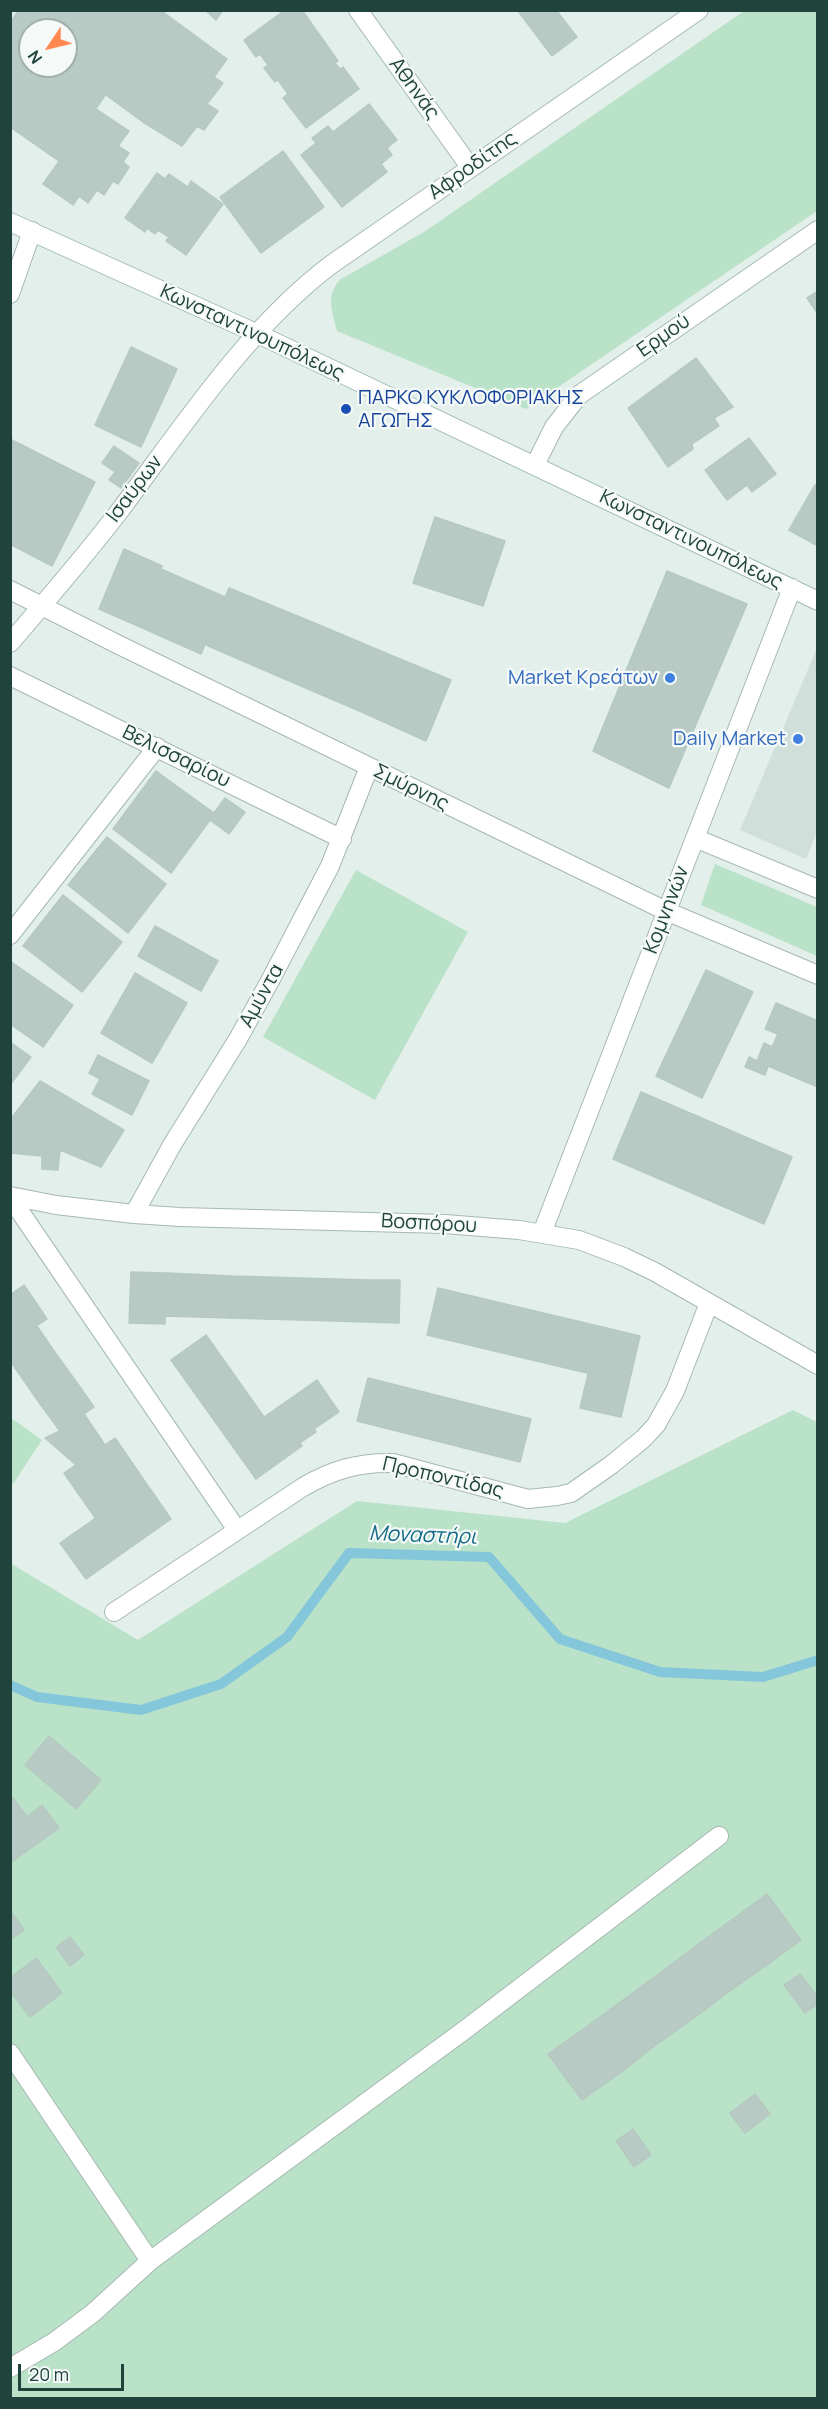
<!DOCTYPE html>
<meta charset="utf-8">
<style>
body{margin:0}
#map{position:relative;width:828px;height:2409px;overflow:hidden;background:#e3efea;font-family:Manrope,sans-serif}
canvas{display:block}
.frame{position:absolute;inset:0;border:12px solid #20433c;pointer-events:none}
.north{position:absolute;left:18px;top:18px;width:60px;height:60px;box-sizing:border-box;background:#f5faf8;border:2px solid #a0b1ad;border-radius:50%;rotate:235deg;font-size:16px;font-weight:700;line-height:24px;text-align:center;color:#20433c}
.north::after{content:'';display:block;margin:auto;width:21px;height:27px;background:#ff8851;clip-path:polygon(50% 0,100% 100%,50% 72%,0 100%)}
.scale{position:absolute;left:18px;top:2364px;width:106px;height:27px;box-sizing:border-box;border:3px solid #20433c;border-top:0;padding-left:8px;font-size:18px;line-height:21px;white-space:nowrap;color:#20433c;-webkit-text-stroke:4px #f5faf8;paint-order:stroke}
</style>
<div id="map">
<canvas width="828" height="2409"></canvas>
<div class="frame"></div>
<div class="north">N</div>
<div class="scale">20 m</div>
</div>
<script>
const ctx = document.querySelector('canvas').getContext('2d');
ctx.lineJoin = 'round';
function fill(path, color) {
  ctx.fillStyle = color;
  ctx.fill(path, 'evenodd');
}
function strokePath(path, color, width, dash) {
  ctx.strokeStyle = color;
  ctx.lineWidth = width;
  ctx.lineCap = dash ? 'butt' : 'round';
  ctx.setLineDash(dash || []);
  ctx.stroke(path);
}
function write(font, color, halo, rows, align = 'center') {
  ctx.font = font + ' Manrope,sans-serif';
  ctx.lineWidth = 4.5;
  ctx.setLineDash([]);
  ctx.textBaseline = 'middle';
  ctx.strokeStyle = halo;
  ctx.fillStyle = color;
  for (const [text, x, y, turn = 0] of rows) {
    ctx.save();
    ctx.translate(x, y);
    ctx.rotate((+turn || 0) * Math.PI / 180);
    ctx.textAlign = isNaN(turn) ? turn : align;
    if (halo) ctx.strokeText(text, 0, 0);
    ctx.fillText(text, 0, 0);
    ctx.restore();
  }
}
fill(new Path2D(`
 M817,648V832L806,859L740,830Z`), '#d1dfda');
fill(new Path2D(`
 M744,11H817V211L526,409L337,331C332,311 325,294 341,279L424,232Z
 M715,864L817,907V956L701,905Z
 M356,870L468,932L375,1100L263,1037Z
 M793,1410L817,1422V2398H11L10,1563L138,1640L357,1501L565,1523Z
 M11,1418L42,1440L11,1487Z`), '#bae2c8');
strokePath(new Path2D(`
 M10,1685L37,1697L141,1710L221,1684L287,1637L349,1553L489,1557L560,1639L660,1672L763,1677L818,1660`), '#85c7da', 10);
const building = new Path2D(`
 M19,10H165L59,161L10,127V23ZM30,30H66V66H30Z
 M205,10H223L216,20Z
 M285,10H302L338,61L335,63L340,69L343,67L359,89L306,128L283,98L288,94L278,80L275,82L264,68L268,65L260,54L256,57L244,40Z
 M556,10L577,37L552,56L518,11Z
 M163,12L227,59L214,77L223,83L207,104L218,111L204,130L197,126L182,146L143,122L106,95Z
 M369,104L397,140L387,148L392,155L381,164L387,172L342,207L301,155L316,143L312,138L328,126L333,132Z
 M96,109L129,131L118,146L129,153L123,162L129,167L118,184L113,181L104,195L97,190L88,203L79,196L73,205L43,184Z
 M283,151L324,207L261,253L220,197Z
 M157,173L165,179L169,174L188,187L191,181L223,204L186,255L166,241L169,237L158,230L155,234L147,228L145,232L125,218Z
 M818,291V314L807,298Z
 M131,347L177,369L141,447L95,425Z
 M696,358L733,407L714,418L719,426L692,444L693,449L668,467L628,408Z
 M749,438L776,474L752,492L747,485L727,500L705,470Z
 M10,439L95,482L52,566L10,544Z
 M114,446L139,463L121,488L109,480L115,472L102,463Z
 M815,485L818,486V546L789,530Z
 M435,517L505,541L483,606L413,583Z
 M124,549L162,566L138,626L99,609Z
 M161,569L225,597L201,654L138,626Z
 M667,571L747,604L669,788L593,751Z
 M229,588L312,622L287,680L206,645Z
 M312,622L388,654L364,713L287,680Z
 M388,654L451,680L426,741L364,713Z
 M156,771L214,813L225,798L245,812L229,834L210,820L171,873L113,829Z
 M107,837L166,884L128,933L68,885Z
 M63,895L122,942L82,992L23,946Z
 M155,926L218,961L201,991L138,956Z
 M10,961L73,1005L43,1047L10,1024Z
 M706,970L753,992L702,1098L656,1076Z
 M135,973L187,1003L152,1063L101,1033Z
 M776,1003L818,1021V1087L768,1066L765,1075L745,1067L749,1057L757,1061L764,1043L772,1047L778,1034L765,1029Z
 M10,1042L31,1057L10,1085Z
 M98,1055L149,1081L132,1115L92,1094L100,1079L89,1073Z
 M40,1081L124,1130L101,1167L60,1150L58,1170L42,1169V1156L10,1153V1120Z
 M641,1092L792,1157L764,1224L613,1159Z
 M131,1272L166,1273L165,1324L129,1323Z
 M166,1273L232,1276L231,1318L165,1316Z
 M232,1276L299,1278V1320L231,1318Z
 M299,1278L368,1280L367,1322L299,1320Z
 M368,1280H400L399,1323L367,1322Z
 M24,1285L47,1319L10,1344V1295Z
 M438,1288L640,1336L629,1383L427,1335Z
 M37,1326L54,1351L20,1375L10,1361V1344Z
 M206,1335L264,1417L317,1380L339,1412L314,1429L316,1432L300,1443L302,1446L256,1479L171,1360Z
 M54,1351L75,1380L40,1404L20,1375Z
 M588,1374L629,1383L621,1417L580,1408Z
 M368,1378L531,1419L520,1462L357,1421Z
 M75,1380L94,1407L60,1431L40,1404Z
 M84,1414L105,1445L76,1465L45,1438L60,1431Z
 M115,1438L146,1483L96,1519L64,1473Z
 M146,1483L171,1519L86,1579L60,1543Z
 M49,1736L101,1780L76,1809L25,1765Z
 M10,1794L27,1817L42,1805L59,1828L10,1863Z
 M767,1894L801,1940L767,1965L733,1919Z
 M10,1910L24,1930L10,1940Z
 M733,1919L767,1965L730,1991L697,1945Z
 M70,1937L84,1955L70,1966L56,1947Z
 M697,1945L730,1991L694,2018L660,1973Z
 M36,1958L62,1993L30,2017L10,1991V1978Z
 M660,1973L694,2018L656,2045L623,2000Z
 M800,1974L818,1998V2004L805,2013L784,1985Z
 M623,2000L656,2045L620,2073L586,2027Z
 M586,2027L620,2073L582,2100L548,2054Z
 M755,2094L770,2114L745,2133L730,2113Z
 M633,2129L651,2155L634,2167L616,2141Z`);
fill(building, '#b8cac4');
strokePath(building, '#b5c9c2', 1.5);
const street = new Path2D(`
 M358,10L470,167
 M10,294L32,231
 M535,465L554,427L579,395L818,230
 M10,590L119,645L666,911L818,975
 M10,643C48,599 86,555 121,509C183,426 249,326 332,264L699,10
 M10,676L342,839
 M695,838L818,889
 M10,935L157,747
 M10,1196L56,1205L134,1214L180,1217L445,1224L519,1230L579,1240L624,1257L655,1272L818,1365
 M10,1197L237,1530
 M134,1214L172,1145L238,1039L271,979L330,866L369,767
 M542,1233L792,588
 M114,1612L303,1487C332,1470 359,1462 393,1463L528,1499L557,1496L571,1493L611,1465L643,1439L656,1425L675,1391L709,1303
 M10,2053L150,2261
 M10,2368L54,2342L93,2313L150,2261L466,2029L719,1836`);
const secondary = new Path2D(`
 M10,222L258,334L818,601`);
strokePath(street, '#a5b8b2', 20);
strokePath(secondary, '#a0bcb4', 20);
strokePath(street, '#fff', 18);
strokePath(secondary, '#fff', 18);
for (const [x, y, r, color] of [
 [346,409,6,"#1a4fb4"],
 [670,678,6,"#3f7fe0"],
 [798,739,6,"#3f7fe0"]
]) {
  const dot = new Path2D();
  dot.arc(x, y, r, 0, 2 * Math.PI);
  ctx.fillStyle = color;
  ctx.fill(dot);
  strokePath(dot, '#f5faf8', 2);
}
write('20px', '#20433c', '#f5faf8', [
 ["Αθηνάς",414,89,54],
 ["Αφροδίτης",473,166,-35],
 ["Κωνσταντινουπόλεως",252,333,25],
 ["Ερμού",664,336,-35],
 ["Ισαύρων",135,489,-53],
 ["Κωνσταντινουπόλεως",691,540,26],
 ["Βελισσαρίου",176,757,26],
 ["Σμύρνης",411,788,26],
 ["Κομνηνών",667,910,-69],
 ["Αμύντα",262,996,-61],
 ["Βοσπόρου",429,1224,3],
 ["Προποντίδας",443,1478,13]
]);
write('20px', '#164399', '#f5faf8', [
 ["ΠΑΡΚΟ ΚΥΚΛΟΦΟΡΙΑΚΗΣ",358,398],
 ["ΑΓΩΓΗΣ",358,421]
], 'left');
write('20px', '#366cbe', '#f5faf8', [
 ["Market Κρεάτων",658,678],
 ["Daily Market",786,739]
], 'right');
write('italic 21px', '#136b87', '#f5faf8', [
 ["Μοναστήρι",423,1536,2]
]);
</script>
